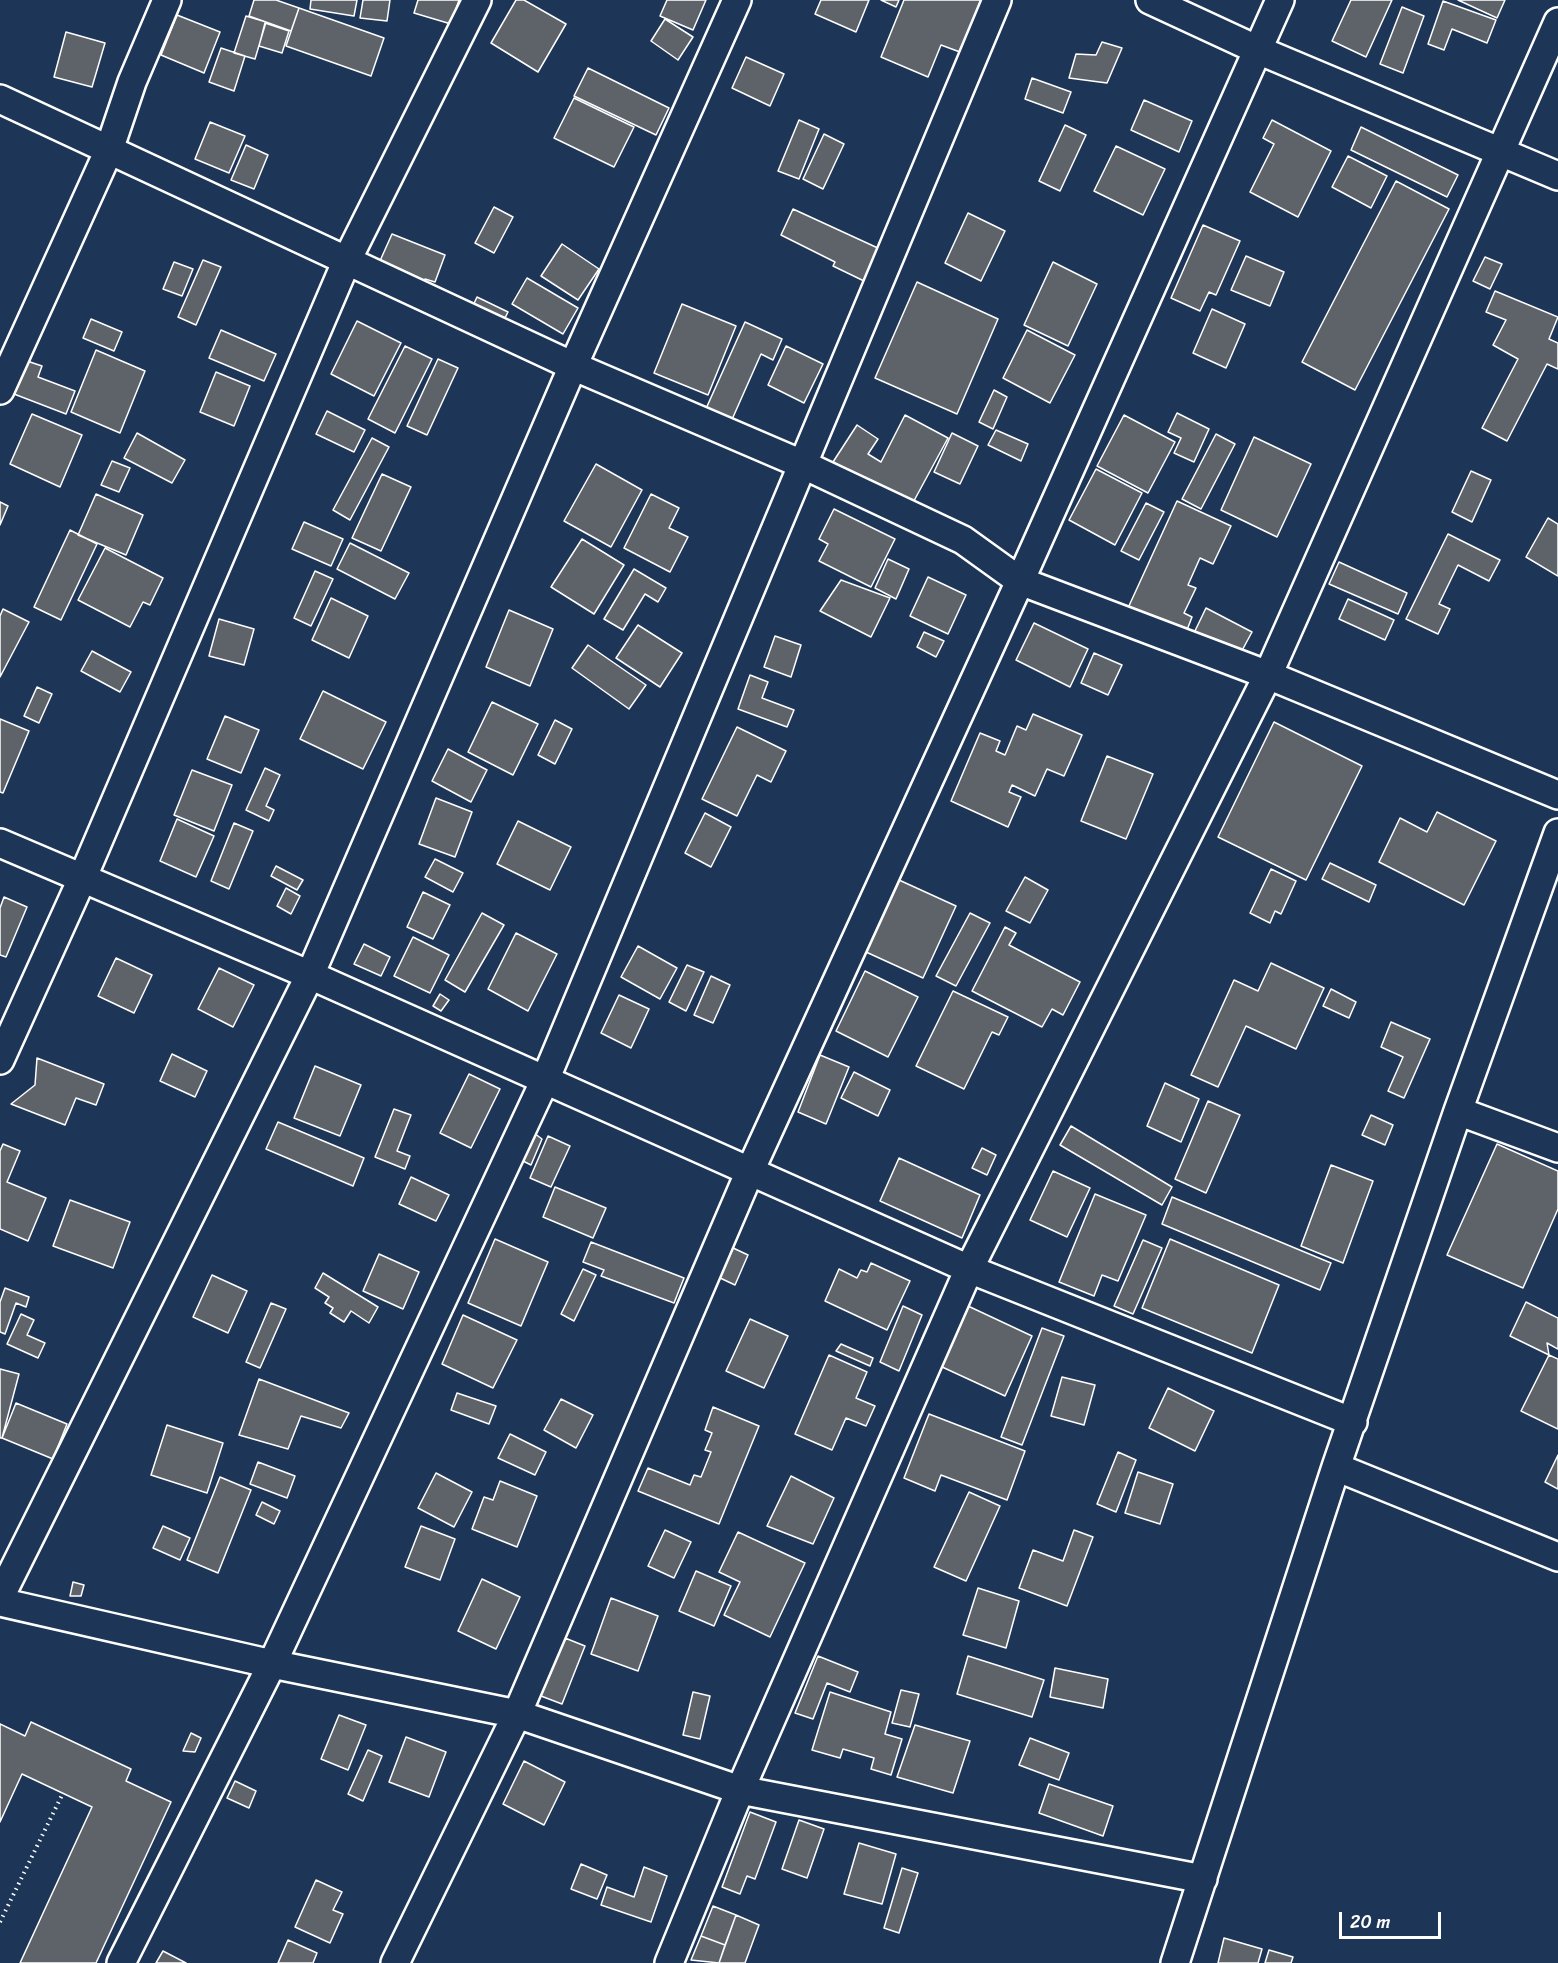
<!DOCTYPE html>
<style>
body{margin:0}
#map{position:relative;width:1558px;height:1963px;overflow:hidden;background:#1d3557;font-family:Sriracha,sans-serif}
canvas{display:block}
.scale{position:absolute;left:1339px;top:1912px;width:102px;height:27px;box-sizing:border-box;border:3px solid #fff;border-top:0;padding-left:8px;font-size:18px;line-height:21px;white-space:nowrap;color:#fff;-webkit-text-stroke:4px #1d3557;paint-order:stroke}
</style>
<div id="map">
<canvas width="1558" height="1963"></canvas>
<div class="scale">20 m</div>
</div>
<script>
const ctx = document.querySelector('canvas').getContext('2d');
ctx.lineJoin = 'round';
function fill(path, color) {
  ctx.fillStyle = color;
  ctx.fill(path, 'evenodd');
}
function strokePath(path, color, width, dash) {
  ctx.strokeStyle = color;
  ctx.lineWidth = width;
  ctx.lineCap = dash ? 'butt' : 'round';
  ctx.setLineDash(dash || []);
  ctx.stroke(path);
}
const building = new Path2D(`
 M254,0H276L299,8L291,31L249,16Z
 M311,0H357L354,16L310,9Z
 M363,0H390L387,21L360,18Z
 M418,0H459L451,24L414,13Z
 M516,0H524L566,24L538,72L491,43Z
 M667,0H706L693,30L660,16Z
 M821,0H869L856,32L815,14Z
 M881,0H899L896,7Z
 M904,0H990L968,55L941,45L928,77L881,57Z
 M1351,0H1392L1366,57L1332,41Z
 M1458,0H1505L1497,18Z
 M1443,1L1496,20L1487,43L1452,29L1444,50L1428,44Z
 M1402,7L1424,16L1403,73L1380,64Z
 M299,8L384,38L371,76L286,46Z
 M177,15L220,32L204,73L161,55Z
 M246,16L266,22L255,59L234,53Z
 M665,19L693,37L678,60L651,41Z
 M265,23L289,31L282,53L259,46Z
 M66,32L105,43L92,87L54,77Z
 M1102,42L1122,48L1107,83L1069,78L1076,54L1096,55Z
 M221,48L245,56L234,91L209,82Z
 M746,57L784,74L770,106L732,88Z
 M588,68L669,108L656,135L574,96Z
 M1032,78L1071,92L1063,113L1025,99Z
 M574,98L634,127L614,167L554,138Z
 M1144,100L1192,121L1179,152L1131,130Z
 M799,120L819,129L799,179L778,171Z
 M1272,120L1331,151L1298,217L1250,192L1274,144L1263,138Z
 M210,122L245,136L229,173L195,159Z
 M1065,125L1086,135L1060,191L1039,181Z
 M1361,127L1458,175L1447,197L1351,150Z
 M824,134L844,144L823,189L803,179Z
 M246,145L268,155L254,189L231,180Z
 M1116,146L1165,169L1143,215L1094,191Z
 M1348,156L1387,176L1371,208L1332,187Z
 M1396,181L1449,209L1355,390L1302,362Z
 M494,207L513,217L494,253L475,243Z
 M793,209L880,249L864,281L833,266L835,262L781,235Z
 M968,213L1005,231L981,281L945,263Z
 M1203,225L1240,241L1216,295L1209,292L1200,311L1171,298Z
 M392,234L445,255L435,282L425,279L419,292L375,272Z
 M562,244L599,269L578,300L541,276Z
 M1246,256L1284,272L1270,306L1231,290Z
 M1485,257L1502,264L1490,289L1473,281Z
 M203,260L221,267L196,325L178,317Z
 M174,262L193,269L182,296L163,289Z
 M1053,262L1097,284L1068,346L1024,325Z
 M527,278L578,308L563,334L512,304Z
 M917,282L998,319L957,414L875,378Z
 M1495,291L1558,317L1549,339L1558,343V369L1547,364L1507,441L1482,428L1518,359L1493,345L1506,320L1486,312Z
 M477,297L508,312L494,340L464,325Z
 M682,304L736,326L708,395L654,373Z
 M1212,309L1245,324L1226,368L1193,353Z
 M91,319L122,332L114,351L83,338Z
 M357,321L401,343L374,396L331,374Z
 M745,322L782,339L773,360L761,354L730,424L704,413Z
 M221,330L276,354L264,381L209,358Z
 M1027,330L1075,355L1050,403L1003,378Z
 M405,346L432,359L395,433L368,419Z
 M786,346L823,364L804,403L768,385Z
 M96,350L145,371L120,433L71,412Z
 M438,359L458,368L427,435L407,426Z
 M27,361L42,366L38,377L75,391L66,414L14,394Z
 M216,372L250,386L234,426L200,412Z
 M994,390L1007,397L993,429L979,422Z
 M327,411L365,430L354,452L316,434Z
 M1177,413L1209,429L1194,462L1174,453L1181,438L1168,432Z
 M32,414L82,435L60,487L10,464Z
 M905,415L948,438L909,510L833,462L857,425L878,439L868,454L881,462Z
 M1124,415L1175,442L1148,493L1097,466Z
 M996,430L1028,444L1021,461L988,445Z
 M137,433L185,460L172,483L124,458Z
 M952,433L978,446L960,484L934,472Z
 M1216,434L1235,444L1201,509L1182,499Z
 M1254,437L1311,464L1277,537L1221,510Z
 M372,438L389,447L350,520L333,510Z
 M112,461L130,468L119,492L101,485Z
 M596,464L642,490L611,547L564,521Z
 M1096,469L1142,493L1115,545L1069,520Z
 M1471,471L1491,480L1472,522L1452,512Z
 M382,474L411,487L381,551L352,538Z
 M96,494L143,515L126,555L78,535Z
 M651,494L679,508L669,528L688,537L670,572L624,548Z
 M1177,501L1231,526L1213,564L1200,558L1188,585L1196,588L1184,613L1192,617L1185,635L1128,608Z
 M0,502L8,506L0,525Z
 M1146,503L1164,512L1139,560L1121,551Z
 M834,509L895,539L871,587L819,561L828,544L819,539Z
 M1548,518L1558,524V576L1526,557Z
 M304,522L343,539L331,566L292,549Z
 M70,530L97,544L61,620L34,607Z
 M1448,534L1500,560L1489,581L1458,565L1439,604L1450,609L1438,634L1406,619Z
 M582,539L624,565L594,614L551,587Z
 M350,543L409,573L395,599L337,569Z
 M105,548L163,578L150,605L143,602L130,627L78,600Z
 M888,559L909,569L896,599L875,588Z
 M1339,562L1407,593L1398,614L1329,584Z
 M634,569L666,588L658,602L645,594L623,630L604,619Z
 M315,571L333,579L311,626L294,618Z
 M928,577L966,595L948,634L910,616Z
 M841,580L890,598L871,637L820,611Z
 M331,598L368,616L349,658L312,640Z
 M1348,599L1394,620L1385,640L1339,619Z
 M1206,608L1252,632L1238,658L1193,635Z
 M3,609L29,622L0,677V616Z
 M509,610L553,629L530,686L486,667Z
 M219,619L254,629L244,665L209,656Z
 M1034,623L1088,649L1070,687L1016,660Z
 M638,625L682,653L660,687L616,658Z
 M924,632L944,641L936,657L917,647Z
 M775,636L801,645L791,677L764,667Z
 M588,645L646,685L629,709L572,668Z
 M92,651L131,672L120,692L81,671Z
 M1094,653L1122,665L1108,695L1081,683Z
 M750,675L768,682L762,698L794,710L787,727L738,709Z
 M37,687L52,694L39,723L24,716Z
 M323,691L386,722L363,769L300,739Z
 M492,702L538,724L513,775L468,752Z
 M1033,714L1082,735L1064,776L1047,769L1035,796L1012,785L1009,792L1021,797L1008,827L951,801L980,733L1000,741L996,751L1005,755L1017,726L1026,730Z
 M225,716L259,730L241,773L207,759Z
 M0,719L29,731L3,793L0,792Z
 M555,720L572,729L555,764L538,755Z
 M1274,722L1362,766L1306,880L1218,837Z
 M737,727L786,751L771,782L757,775L737,816L702,799Z
 M448,749L487,770L471,802L432,781Z
 M1107,756L1153,774L1126,839L1081,821Z
 M265,768L280,775L266,806L274,810L269,821L246,810Z
 M192,770L232,785L214,831L174,815Z
 M436,798L472,812L455,857L419,844Z
 M1437,812L1496,841L1464,905L1379,862L1400,818L1427,832Z
 M705,813L731,827L711,867L685,853Z
 M177,819L214,836L196,877L160,861Z
 M518,821L571,847L550,890L497,864Z
 M234,823L253,831L229,889L211,881Z
 M435,859L463,873L453,892L425,877Z
 M1330,863L1376,885L1369,902L1322,879Z
 M276,866L303,880L297,890L271,876Z
 M1271,869L1296,881L1281,914L1275,911L1270,923L1250,913Z
 M1025,877L1048,890L1030,923L1006,911Z
 M899,880L956,906L923,978L866,952Z
 M286,888L300,896L291,914L277,906Z
 M423,892L450,905L433,939L407,927Z
 M4,897L27,907L6,957L0,955V908Z
 M482,913L504,925L465,992L445,980Z
 M970,913L990,923L956,986L936,976Z
 M1005,927L1016,933L1009,945L1080,982L1063,1015L1052,1009L1042,1027L972,991Z
 M516,933L557,954L528,1011L488,989Z
 M413,937L449,955L430,993L394,976Z
 M364,944L390,957L381,976L354,964Z
 M638,946L677,968L660,999L621,977Z
 M116,958L152,975L134,1013L98,996Z
 M1271,963L1324,988L1296,1049L1246,1026L1218,1087L1191,1075L1234,980L1258,991Z
 M687,965L704,972L686,1011L669,1002Z
 M219,968L254,985L233,1027L198,1009Z
 M865,971L918,997L888,1057L836,1031Z
 M711,976L730,985L713,1023L694,1015Z
 M1331,989L1356,1002L1349,1018L1323,1006Z
 M953,991L1008,1017L999,1035L992,1032L964,1089L916,1066Z
 M440,994L449,1000L441,1011L433,1006Z
 M619,995L649,1009L631,1048L601,1033Z
 M1391,1022L1430,1039L1404,1098L1388,1091L1403,1057L1381,1047Z
 M172,1054L207,1071L195,1097L160,1081Z
 M820,1055L849,1067L826,1124L798,1112Z
 M37,1058L104,1084L96,1105L76,1098L65,1125L11,1104L35,1085Z
 M315,1066L361,1085L340,1136L294,1118Z
 M854,1072L890,1090L878,1116L841,1098Z
 M469,1074L500,1089L471,1148L440,1133Z
 M1165,1083L1199,1099L1181,1142L1147,1126Z
 M1208,1101L1240,1115L1206,1193L1175,1179Z
 M394,1109L411,1115L397,1151L410,1156L405,1169L375,1157Z
 M1371,1115L1393,1125L1385,1145L1362,1135Z
 M278,1122L364,1158L353,1186L266,1149Z
 M1071,1126L1172,1187L1162,1205L1060,1145Z
 M534,1133L542,1139L531,1165L523,1161Z
 M548,1136L570,1146L551,1187L530,1178Z
 M3,1144L20,1151L7,1182L46,1198L28,1241L0,1229V1151Z
 M1497,1144L1558,1171V1209L1523,1288L1447,1255Z
 M982,1148L996,1155L987,1175L972,1168Z
 M899,1158L980,1195L962,1238L880,1201Z
 M1331,1165L1373,1181L1343,1263L1301,1246Z
 M1053,1171L1090,1188L1067,1237L1030,1220Z
 M411,1177L449,1195L436,1221L399,1204Z
 M555,1187L606,1208L593,1238L543,1217Z
 M1095,1194L1146,1215L1118,1281L1102,1275L1094,1296L1059,1282Z
 M1172,1197L1331,1263L1320,1290L1162,1224Z
 M70,1200L130,1222L113,1268L53,1246Z
 M495,1239L548,1262L521,1326L468,1303Z
 M1170,1239L1279,1285L1252,1353L1142,1308Z
 M1143,1240L1162,1248L1133,1314L1114,1306Z
 M591,1242L684,1278L674,1303L601,1276L604,1270L583,1262Z
 M731,1247L748,1255L735,1285L718,1277Z
 M379,1254L419,1272L403,1309L363,1291Z
 M871,1263L910,1281L887,1330L825,1301L839,1269L857,1278L861,1270L867,1272Z
 M583,1269L596,1275L574,1321L561,1314Z
 M323,1273L378,1307L369,1323L351,1311L344,1322L330,1313L333,1308L325,1303L329,1297L315,1288Z
 M212,1275L247,1291L228,1333L193,1317Z
 M5,1288L29,1297L26,1307L16,1303L5,1334L0,1332V1302Z
 M1526,1302L1558,1318V1349L1547,1343L1549,1355L1510,1336Z
 M271,1303L286,1309L260,1368L246,1362Z
 M903,1306L922,1315L899,1371L880,1362Z
 M968,1306L1032,1336L1005,1396L940,1366Z
 M21,1314L34,1320L27,1335L45,1343L38,1358L7,1344Z
 M463,1315L517,1340L493,1388L442,1364Z
 M750,1319L788,1336L764,1388L726,1371Z
 M1042,1328L1064,1336L1022,1445L1001,1437Z
 M841,1344L873,1358L870,1366L836,1351Z
 M829,1355L867,1372L856,1398L875,1406L866,1426L846,1418L832,1450L795,1434Z
 M1549,1355L1558,1359V1429L1521,1411Z
 M0,1369L19,1374L2,1438H0Z
 M1062,1377L1095,1385L1084,1425L1051,1416Z
 M259,1379L349,1413L341,1428L301,1416L288,1449L239,1435Z
 M1168,1388L1214,1411L1195,1451L1149,1428Z
 M457,1393L496,1406L489,1424L451,1410Z
 M561,1399L593,1415L576,1448L544,1430Z
 M16,1403L67,1424L53,1459L2,1438Z
 M713,1407L759,1426L719,1524L638,1491L648,1468L690,1485L694,1475L701,1477L711,1452L705,1450L712,1433L705,1430Z
 M929,1414L1025,1451L1007,1500L941,1475L935,1491L904,1478Z
 M167,1425L223,1443L207,1493L151,1475Z
 M510,1434L546,1452L535,1475L498,1458Z
 M1118,1452L1136,1460L1116,1512L1097,1504Z
 M1558,1455V1489L1545,1482Z
 M258,1462L295,1476L287,1498L250,1484Z
 M1138,1472L1173,1484L1160,1524L1125,1513Z
 M436,1473L472,1492L454,1527L418,1508Z
 M791,1476L834,1498L813,1544L767,1526Z
 M220,1477L251,1490L218,1573L187,1560Z
 M500,1481L537,1496L517,1547L472,1529L484,1497L493,1500Z
 M969,1492L1000,1506L966,1581L934,1567Z
 M262,1502L280,1511L274,1524L256,1515Z
 M163,1526L190,1538L180,1560L153,1548Z
 M421,1526L455,1539L440,1580L405,1567Z
 M665,1530L691,1542L674,1578L648,1566Z
 M1074,1530L1093,1537L1067,1606L1019,1588L1033,1550L1063,1561Z
 M738,1532L805,1563L770,1637L724,1615L740,1582L719,1572Z
 M696,1571L731,1586L714,1626L679,1611Z
 M482,1579L520,1597L496,1649L458,1631Z
 M73,1582L84,1585L81,1596H70Z
 M978,1588L1019,1601L1006,1648L963,1635Z
 M611,1598L658,1616L638,1671L591,1654Z
 M565,1638L585,1646L562,1704L541,1696Z
 M818,1656L858,1672L850,1692L827,1683L813,1719L795,1713Z
 M968,1656L1044,1680L1032,1717L957,1694Z
 M1055,1668L1108,1679L1103,1708L1050,1697Z
 M901,1690L919,1694L910,1727L892,1723Z
 M693,1692L710,1696L700,1739L683,1735Z
 M830,1692L891,1712L885,1734L902,1739L891,1775L871,1769L874,1758L843,1749L840,1758L812,1750Z
 M339,1715L366,1725L348,1770L321,1759Z
 M31,1722L131,1769L126,1781L171,1802L96,1963H20L92,1807L22,1774L0,1822V1724L25,1736Z
 M915,1725L970,1741L953,1793L897,1777Z
 M191,1733L201,1738L195,1752L183,1751Z
 M406,1737L446,1752L429,1797L389,1782Z
 M1030,1738L1069,1753L1059,1780L1019,1765Z
 M368,1750L382,1756L363,1801L348,1794Z
 M524,1761L565,1782L544,1825L503,1804Z
 M235,1781L256,1791L249,1808L227,1798Z
 M1049,1784L1113,1806L1103,1836L1039,1813Z
 M750,1812L776,1822L755,1879L747,1876L740,1894L722,1887Z
 M799,1820L824,1829L807,1878L782,1869Z
 M859,1843L896,1854L882,1904L844,1894Z
 M581,1864L607,1875L597,1899L571,1889Z
 M644,1867L667,1876L651,1922L601,1905L607,1887L634,1897Z
 M902,1868L918,1873L899,1933L884,1928Z
 M316,1880L342,1892L333,1910L343,1914L330,1943L295,1927Z
 M713,1906L736,1915L725,1945L701,1936Z
 M736,1915L759,1925L745,1963H719Z
 M701,1936L725,1945L719,1963L691,1960Z
 M1224,1938L1262,1949L1258,1963H1218Z
 M288,1940L317,1953L313,1963H278Z
 M1269,1950L1293,1957L1291,1963H1265Z
 M163,1951L186,1963H156Z`);
fill(building, '#5e6269');
strokePath(building, '#fff', 1.5);
const minor = new Path2D(`
 M1150,0L1258,50L1558,176
 M0,99L573,366L804,465L963,540L1020,581L1268,675L1558,795
 M0,390L109,150L132,82L167,0
 M0,843L310,975L969,1269L1353,1422
 M0,1060L82,879L347,260L477,0
 M1458,1111L1558,1148
 M1336,1467L1558,1557
 M0,1597L310,975L573,366L737,0
 M0,1602L272,1664L517,1714L740,1790L1203,1879
 M121,1963L272,1664L545,1080L997,0
 M395,1963L517,1714L750,1171L1020,581L1280,0
 M669,1963L740,1790L969,1269L1268,675L1558,22
 M1175,1963L1336,1467L1458,1111L1558,833`);
strokePath(minor, '#fff', 32);
strokePath(new Path2D(`
 M0,1922L63,1793`), '#fff', 4, [1.5, 4.5]);
strokePath(minor, '#1d3557', 27);
</script>
